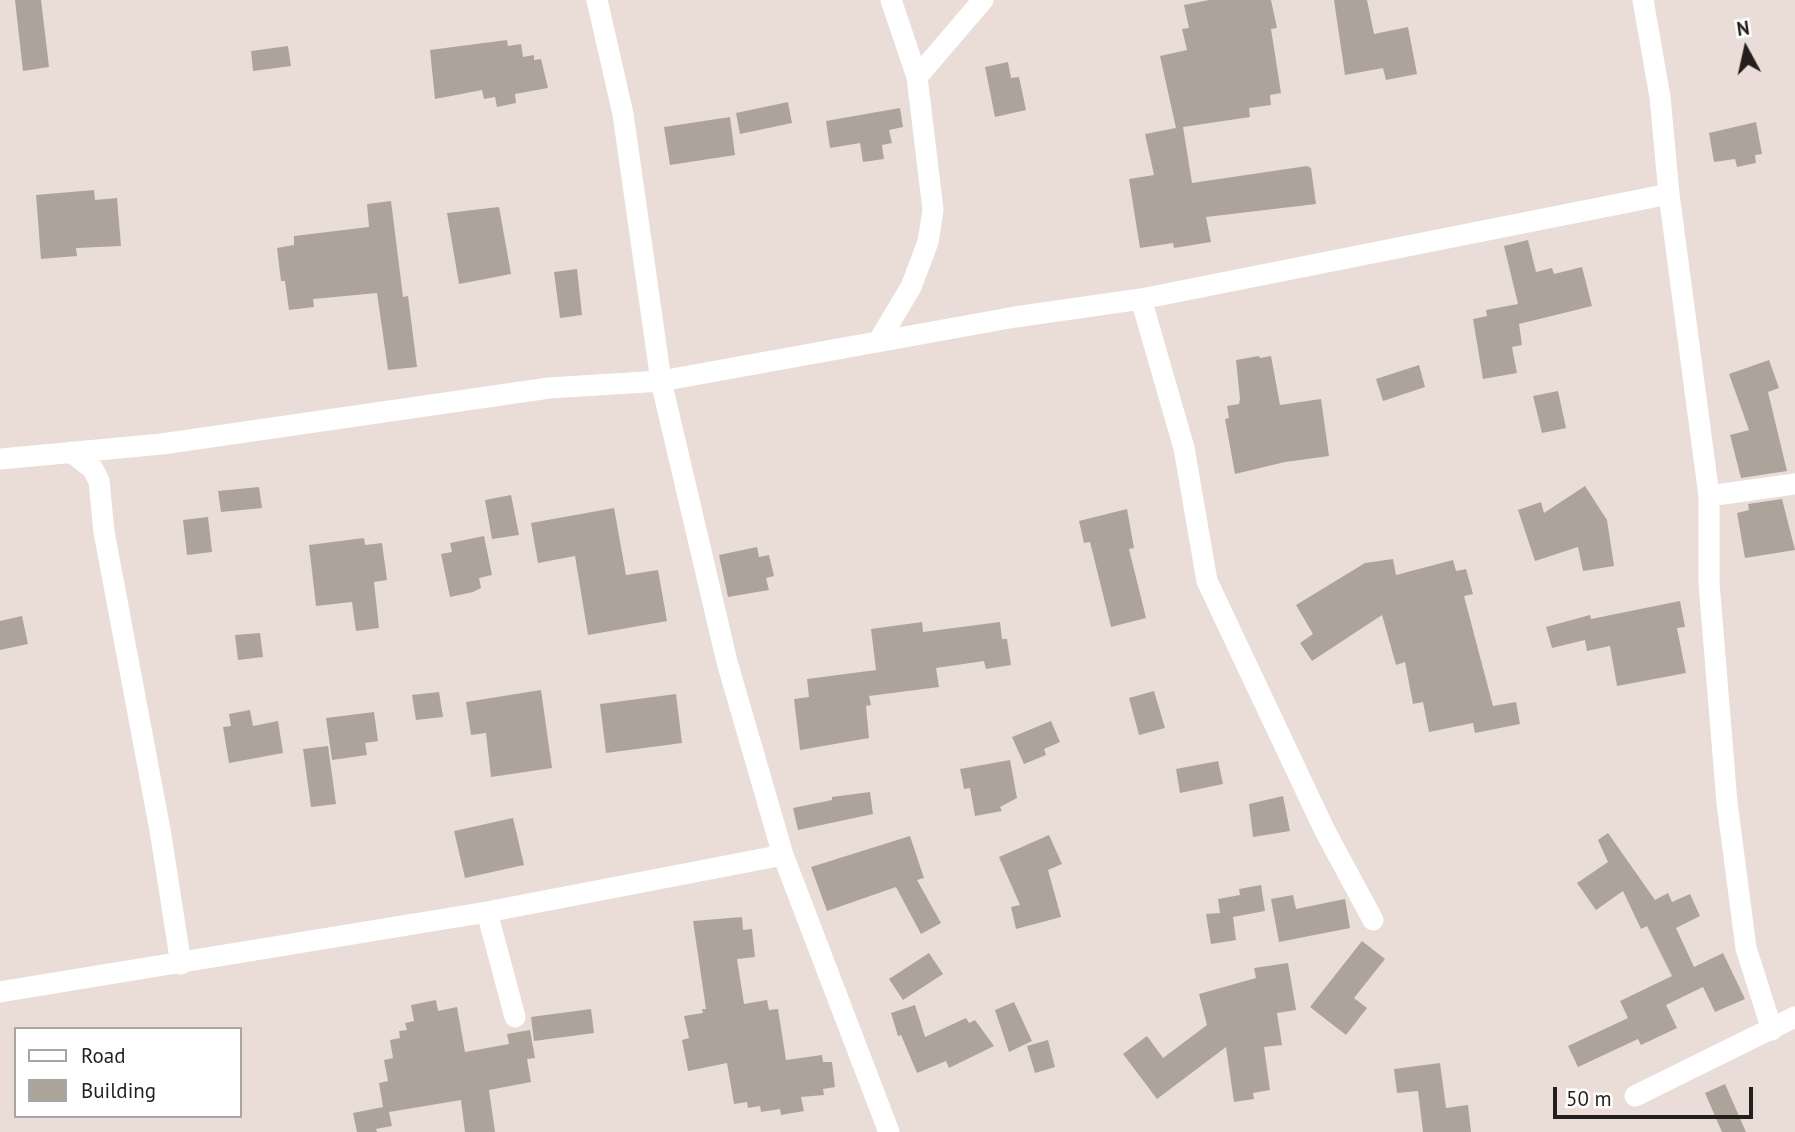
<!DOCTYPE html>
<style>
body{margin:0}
#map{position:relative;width:1795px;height:1132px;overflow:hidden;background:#eaddd8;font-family:"PT Sans",sans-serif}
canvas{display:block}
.legend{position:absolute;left:14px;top:1027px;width:228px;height:91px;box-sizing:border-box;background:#fff;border:2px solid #a7a5a5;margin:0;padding:9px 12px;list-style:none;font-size:21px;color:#241f1d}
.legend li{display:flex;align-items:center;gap:14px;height:35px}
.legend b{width:35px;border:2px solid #a7a5a5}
.north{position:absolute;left:1711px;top:14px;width:70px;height:70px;-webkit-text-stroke:5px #fff;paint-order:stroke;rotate:352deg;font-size:19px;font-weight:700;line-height:28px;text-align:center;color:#241f1d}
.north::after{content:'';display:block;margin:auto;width:24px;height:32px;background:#241f1d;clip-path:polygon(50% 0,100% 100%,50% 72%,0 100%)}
.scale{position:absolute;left:1553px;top:1087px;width:200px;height:32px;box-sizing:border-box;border:4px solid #241f1d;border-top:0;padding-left:9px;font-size:21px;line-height:24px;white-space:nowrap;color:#241f1d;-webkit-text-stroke:5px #fff;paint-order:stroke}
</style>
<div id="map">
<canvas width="1795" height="1132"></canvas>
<ul class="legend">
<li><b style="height:9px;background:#fff"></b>Road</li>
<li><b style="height:19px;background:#aca49b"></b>Building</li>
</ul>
<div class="north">N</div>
<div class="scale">50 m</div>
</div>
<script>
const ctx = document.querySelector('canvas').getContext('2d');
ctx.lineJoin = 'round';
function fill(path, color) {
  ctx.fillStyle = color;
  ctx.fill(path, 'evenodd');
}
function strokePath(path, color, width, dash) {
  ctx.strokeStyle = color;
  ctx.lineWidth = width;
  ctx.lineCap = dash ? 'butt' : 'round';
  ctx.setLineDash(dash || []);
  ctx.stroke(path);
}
fill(new Path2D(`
 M15,0H41L49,67L23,71Z
 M1209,0H1271L1277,28L1271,29L1281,93L1270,95L1271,105L1249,108L1250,117L1183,127L1192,183L1307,166L1311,168L1316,204L1206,217L1211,242L1174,248L1173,243L1140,248L1129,179L1154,175L1145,134L1176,128L1160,56L1187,50L1182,29L1189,28L1184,5Z
 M1334,0H1367L1374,34L1408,27L1417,74L1386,80L1383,68L1345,75Z
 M507,40L508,46L521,44L523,57L534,55V60L541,59L548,88L515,94L516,103L497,107L495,97L484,99L482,90L435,99L430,50Z
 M288,46L291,66L253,71L251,51Z
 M1008,62L1011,78L1019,77L1026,110L995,117L985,67Z
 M788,102L792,123L740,134L736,113Z
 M900,108L903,127L889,130L892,143L882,145L884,159L863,162L860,143L830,148L826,121Z
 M730,117L735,155L670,165L664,127Z
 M1756,122L1762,154L1755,155L1756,163L1737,167L1735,159L1714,162L1709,133Z
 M94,190L95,200L117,198L121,246L76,248L77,256L41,259L36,195Z
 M391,201L403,297L408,296L417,367L388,370L377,293L313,299L314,307L289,310L285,281H281L277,248L294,245V236L369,227L367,204Z
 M499,207L511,274L459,284L447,213Z
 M1528,240L1536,272L1552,268L1554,274L1582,267L1592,306L1519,324L1522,345L1512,347L1517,373L1483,379L1473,319L1487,316L1486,310L1518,304L1504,246Z
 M577,269L582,315L560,318L554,272Z
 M1259,356L1260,358L1271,356L1280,405L1321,399L1329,456L1285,462L1235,474L1225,419L1229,418L1227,406L1239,404L1240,399L1236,360Z
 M1769,360L1779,388L1768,392L1787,471L1741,478L1730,435L1749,430L1729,374Z
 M1419,365L1425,387L1383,401L1376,379Z
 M1558,391L1566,428L1542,433L1533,396Z
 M1585,486L1607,520L1614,566L1583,571L1578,547L1535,561L1518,510L1541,502L1544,513Z
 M259,487L262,508L221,512L218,491Z
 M511,495L519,535L492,539L485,500Z
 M1782,499L1795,550L1745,558L1737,513L1749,510L1748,504Z
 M614,508L626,575L658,570L667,621L588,635L575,556L538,563L531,523Z
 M1127,509L1134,548L1129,549L1146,618L1111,627L1090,542L1084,543L1079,521Z
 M208,517L212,552L187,555L183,520Z
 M484,536L492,575L479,578L481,588L473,592L450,597L441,554L452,552L450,543Z
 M364,538L365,545L382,543L387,580L374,582L379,628L356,631L352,602L316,606L309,545Z
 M757,547L759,557L769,555L774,576L766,578L769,590L728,597L719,555Z
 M1393,559L1396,575L1453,560L1456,571L1466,569L1473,594L1464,596L1493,706L1516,702L1520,724L1475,733L1473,723L1429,732L1423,702L1413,704L1405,662L1396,665L1382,615L1312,661L1300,643L1313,634L1296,605L1365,563Z
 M1680,601L1685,627L1677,628L1686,673L1617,686L1610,646L1587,651L1585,640L1552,648L1546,627L1590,615L1591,619Z
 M22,616L28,644L0,650V621Z
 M922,622L923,632L1000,622L1002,639H1007L1011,665L986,669L984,661L936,668L939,687L869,696L871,705L866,706L869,738L800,750L794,699L809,697L807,679L876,670L871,629Z
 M260,633L263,657L238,660L235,635Z
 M541,690L552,768L491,777L486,733L471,735L466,702Z
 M1154,691L1165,728L1139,735L1129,698Z
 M439,692L443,717L416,720L412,695Z
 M676,694L682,743L606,753L600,704Z
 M250,710L253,726L278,721L283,753L229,763L223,727L231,726L229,714Z
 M374,712L378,741L365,743L367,755L332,760L326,718Z
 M1051,721L1060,742L1044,749L1046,755L1024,764L1012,737Z
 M328,746L336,804L311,807L303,749Z
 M1010,760L1017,798L1000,807L1002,811L975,816L970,788L964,789L960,769Z
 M1218,761L1223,784L1180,793L1176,769Z
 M870,792L873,814L798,830L793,808L832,800V797Z
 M1283,796L1290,831L1253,837L1249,804Z
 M513,818L524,865L465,878L454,831Z
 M1608,833L1655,900L1668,893L1672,902L1690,894L1700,916L1676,928L1694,967L1723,953L1745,999L1715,1012L1703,987L1666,1005L1677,1028L1641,1045L1638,1039L1578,1067L1568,1046L1628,1018L1620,1001L1672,976L1647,926L1641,929L1623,891L1596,910L1577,883L1608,862L1598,840Z
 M1049,835L1062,864L1048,870L1061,917L1016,929L1011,907L1020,905L999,857Z
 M910,836L924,878L917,880L941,923L921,934L896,887L827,911L811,867Z
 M1261,885L1265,911L1233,917L1236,940L1211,944L1206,914L1220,913L1218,899L1240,895L1239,889Z
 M1293,895L1296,909L1345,899L1350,928L1279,942L1271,899Z
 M742,917L743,930L752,929L755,957L737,959L744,1004L767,1000L769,1010L778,1009L786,1060L822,1055L823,1062H832L835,1087L823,1089L824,1095L801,1097L804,1111L781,1115L780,1109L761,1112L760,1106L748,1108L747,1102L734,1104L727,1063L688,1071L682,1040L689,1038L684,1016L703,1013L702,1009H706L693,921Z
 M1362,941L1385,959L1354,998L1367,1008L1346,1035L1310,1007Z
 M929,953L943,974L903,1000L889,979Z
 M1288,963L1296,1010L1277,1013L1282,1045L1264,1047L1270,1090L1253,1093L1254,1099L1234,1102L1226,1047L1157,1099L1123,1054L1147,1036L1163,1058L1207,1025L1199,994L1256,978L1254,968Z
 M436,1000L438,1011L457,1007L465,1052L509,1044L507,1034L530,1030L535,1058L527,1059L531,1082L489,1090L495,1132H465L461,1100L389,1112L392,1126L376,1129L377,1132H357L353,1113L383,1107L379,1083L388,1081L384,1060L393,1058L390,1040L400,1038L399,1031L407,1030L405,1023L414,1021L411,1005Z
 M1014,1002L1032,1041L1009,1052L995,1010Z
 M915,1005L925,1037L966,1018L969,1023L975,1020L994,1046L949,1068L946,1061L917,1073L901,1035L898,1036L891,1013Z
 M591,1009L594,1033L534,1041L531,1017Z
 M1048,1040L1055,1067L1035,1073L1027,1046Z
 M1440,1063L1446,1108L1468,1105L1471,1132H1423L1418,1091L1397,1093L1394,1069Z
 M1725,1084L1746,1132H1722L1705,1093Z`), '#aca49b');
strokePath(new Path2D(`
 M597,0L623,114L661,381L727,662L783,855L889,1132
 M1643,0L1660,97L1669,194L1709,496V583L1727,803L1746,948L1772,1030
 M917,77L983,0
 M1141,299L1184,448L1207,581L1325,831L1373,920
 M878,342L911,287L928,242L933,210L917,77L891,0
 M71,452L93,469L99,481L104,532L160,830L181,964
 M0,459L162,444L549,388L661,381L1015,317L1141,299L1669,194
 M1709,496L1795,484
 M487,912L515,1017
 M0,992L487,912L783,855
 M1635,1096L1795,1017`), '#fff', 21);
</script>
